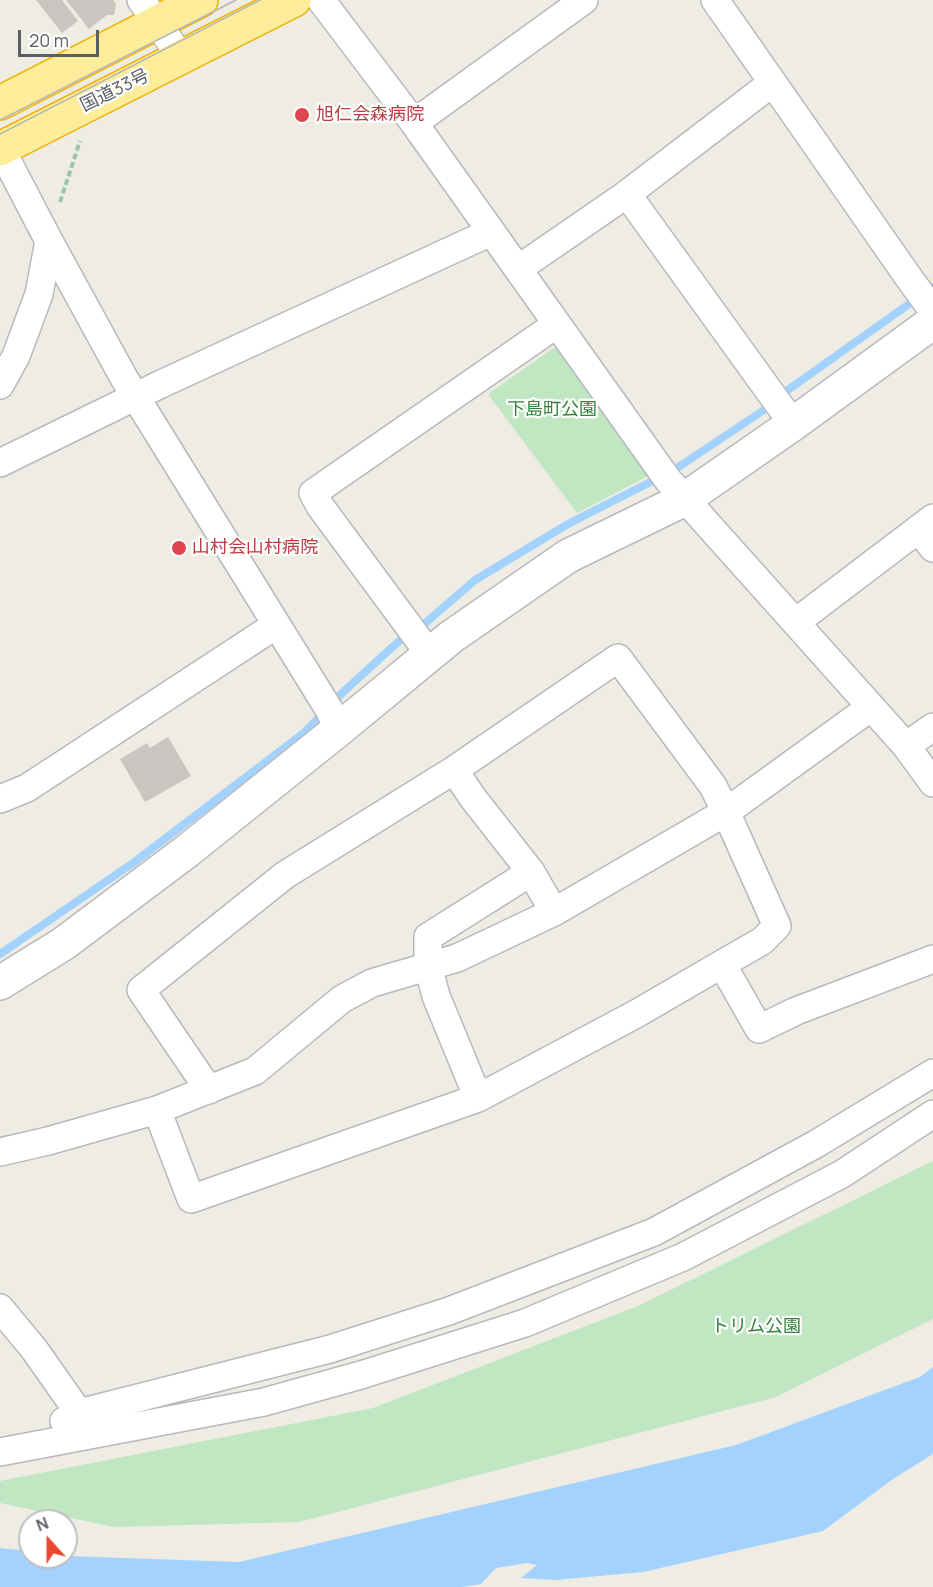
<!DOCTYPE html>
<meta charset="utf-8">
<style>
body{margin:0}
#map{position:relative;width:933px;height:1587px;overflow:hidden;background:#eeece3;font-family:Manrope,sans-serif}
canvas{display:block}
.north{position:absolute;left:18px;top:1509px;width:60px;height:60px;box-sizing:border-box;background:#fff;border:2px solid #bdbfc1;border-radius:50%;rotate:339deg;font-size:16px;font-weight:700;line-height:24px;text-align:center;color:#5b5f64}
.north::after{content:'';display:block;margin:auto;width:21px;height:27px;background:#e84730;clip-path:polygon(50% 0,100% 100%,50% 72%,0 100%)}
.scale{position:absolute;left:18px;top:30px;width:81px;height:27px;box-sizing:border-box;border:3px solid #5b5f64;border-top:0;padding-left:8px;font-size:18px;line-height:21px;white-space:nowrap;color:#5b5f64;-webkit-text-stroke:4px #fff;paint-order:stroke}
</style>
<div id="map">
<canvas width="933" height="1587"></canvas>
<div class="north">N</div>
<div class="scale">20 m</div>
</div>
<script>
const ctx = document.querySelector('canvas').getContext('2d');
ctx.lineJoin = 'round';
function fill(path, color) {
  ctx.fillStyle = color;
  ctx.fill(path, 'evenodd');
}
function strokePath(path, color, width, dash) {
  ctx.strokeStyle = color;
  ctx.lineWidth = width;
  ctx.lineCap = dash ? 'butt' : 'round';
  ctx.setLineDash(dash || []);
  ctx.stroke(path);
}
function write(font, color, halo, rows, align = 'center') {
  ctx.font = font + ' Manrope,"Noto Sans JP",sans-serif';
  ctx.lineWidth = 4.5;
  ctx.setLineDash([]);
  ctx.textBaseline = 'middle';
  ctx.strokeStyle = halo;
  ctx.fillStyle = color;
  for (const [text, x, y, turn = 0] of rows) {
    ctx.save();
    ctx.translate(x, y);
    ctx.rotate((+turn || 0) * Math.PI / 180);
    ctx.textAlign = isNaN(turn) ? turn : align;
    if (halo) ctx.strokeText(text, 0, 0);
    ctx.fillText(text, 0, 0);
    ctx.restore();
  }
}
fill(new Path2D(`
 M558,345L650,475L577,513L488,394Z
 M933,1161V1319L776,1397L299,1522L114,1527L0,1503V1481L373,1408L638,1306Z`), '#c0e6c2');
fill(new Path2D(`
 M933,1367V1454L893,1479L823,1531L643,1572L555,1580L521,1578L537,1565L527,1563L496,1568L481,1584L462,1587H0V1548L30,1551V1557L66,1556L239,1562L736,1445L920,1377Z`), '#a3d2fe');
strokePath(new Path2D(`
 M0,954L133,863L304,733L343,692L398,642L422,626L475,580L568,524L674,470L767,408L785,392L933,287`), '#a3d2fe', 8);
fill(new Path2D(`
 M36,0H62L78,21L62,33Z
 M66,0H113L116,3L114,15H107L89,29Z
 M168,737L191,776L145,802L120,759L147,743L150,748Z`), '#c9c6c1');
const minor = new Path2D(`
 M141,0L181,57
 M321,0L414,123L668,480L906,746L933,783
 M715,0L909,278L933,311
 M414,123L584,0
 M0,147L49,241L124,378L330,711L338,730
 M627,194L772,83
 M518,269L627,194L793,424
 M0,385L16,356L39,294L49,241
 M0,463L159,385L491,232
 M918,529L933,548
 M796,622L933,518
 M429,656L422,644L320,506L313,493L557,324
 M906,746L933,727
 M0,799L27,788L276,625
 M531,872L428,937V966L436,996L478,1098L636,1014L722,964L762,941L777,926L726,812L713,786L618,658L454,770L473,798L531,872L554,912
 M722,964L759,1029L796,1011L933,959
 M209,1090L141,990L285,875L454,770
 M157,1110L191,1199L478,1098
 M0,1152L48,1141L157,1110L255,1071L342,999L372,983L457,958L554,912L726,812L871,707
 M0,1308L34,1349L79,1413L64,1421
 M79,1413L330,1349L449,1311L654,1232L816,1144L933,1073
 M0,1452L264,1402L361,1375L525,1323L683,1257L842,1174L933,1114`);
const tertiary = new Path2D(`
 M0,983L63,944L187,851L338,730L451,637L568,556L685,499L793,424L933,322`);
const trunk = new Path2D(`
 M0,103L201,0
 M0,149L294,0`);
strokePath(minor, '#b6b9bd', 30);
strokePath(tertiary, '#b6b9bd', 36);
strokePath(trunk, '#efb102', 36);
strokePath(new Path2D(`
 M60,202L80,141`), '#99c6a8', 4, [6, 3]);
strokePath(minor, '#fff', 27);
strokePath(tertiary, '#fff', 33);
strokePath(trunk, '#fded9a', 33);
strokePath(new Path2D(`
 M0,120L236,0
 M0,134L260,0`), '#b4b5b5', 1.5);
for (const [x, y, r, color] of [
 [302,115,8,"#e0444e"],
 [179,548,8,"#e0444e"]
]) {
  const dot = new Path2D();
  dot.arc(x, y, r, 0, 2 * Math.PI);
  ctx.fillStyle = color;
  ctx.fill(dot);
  strokePath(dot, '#fff', 2);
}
write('18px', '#5b5f64', '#fff', [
 ["国道33号",115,91,-26]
]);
write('18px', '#be3a42', '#fff', [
 ["旭仁会森病院",316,115],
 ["山村会山村病院",192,548]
], 'left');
write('18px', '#35823c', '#fff', [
 ["下島町公園",552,410],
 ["トリム公園",756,1327]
]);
</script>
